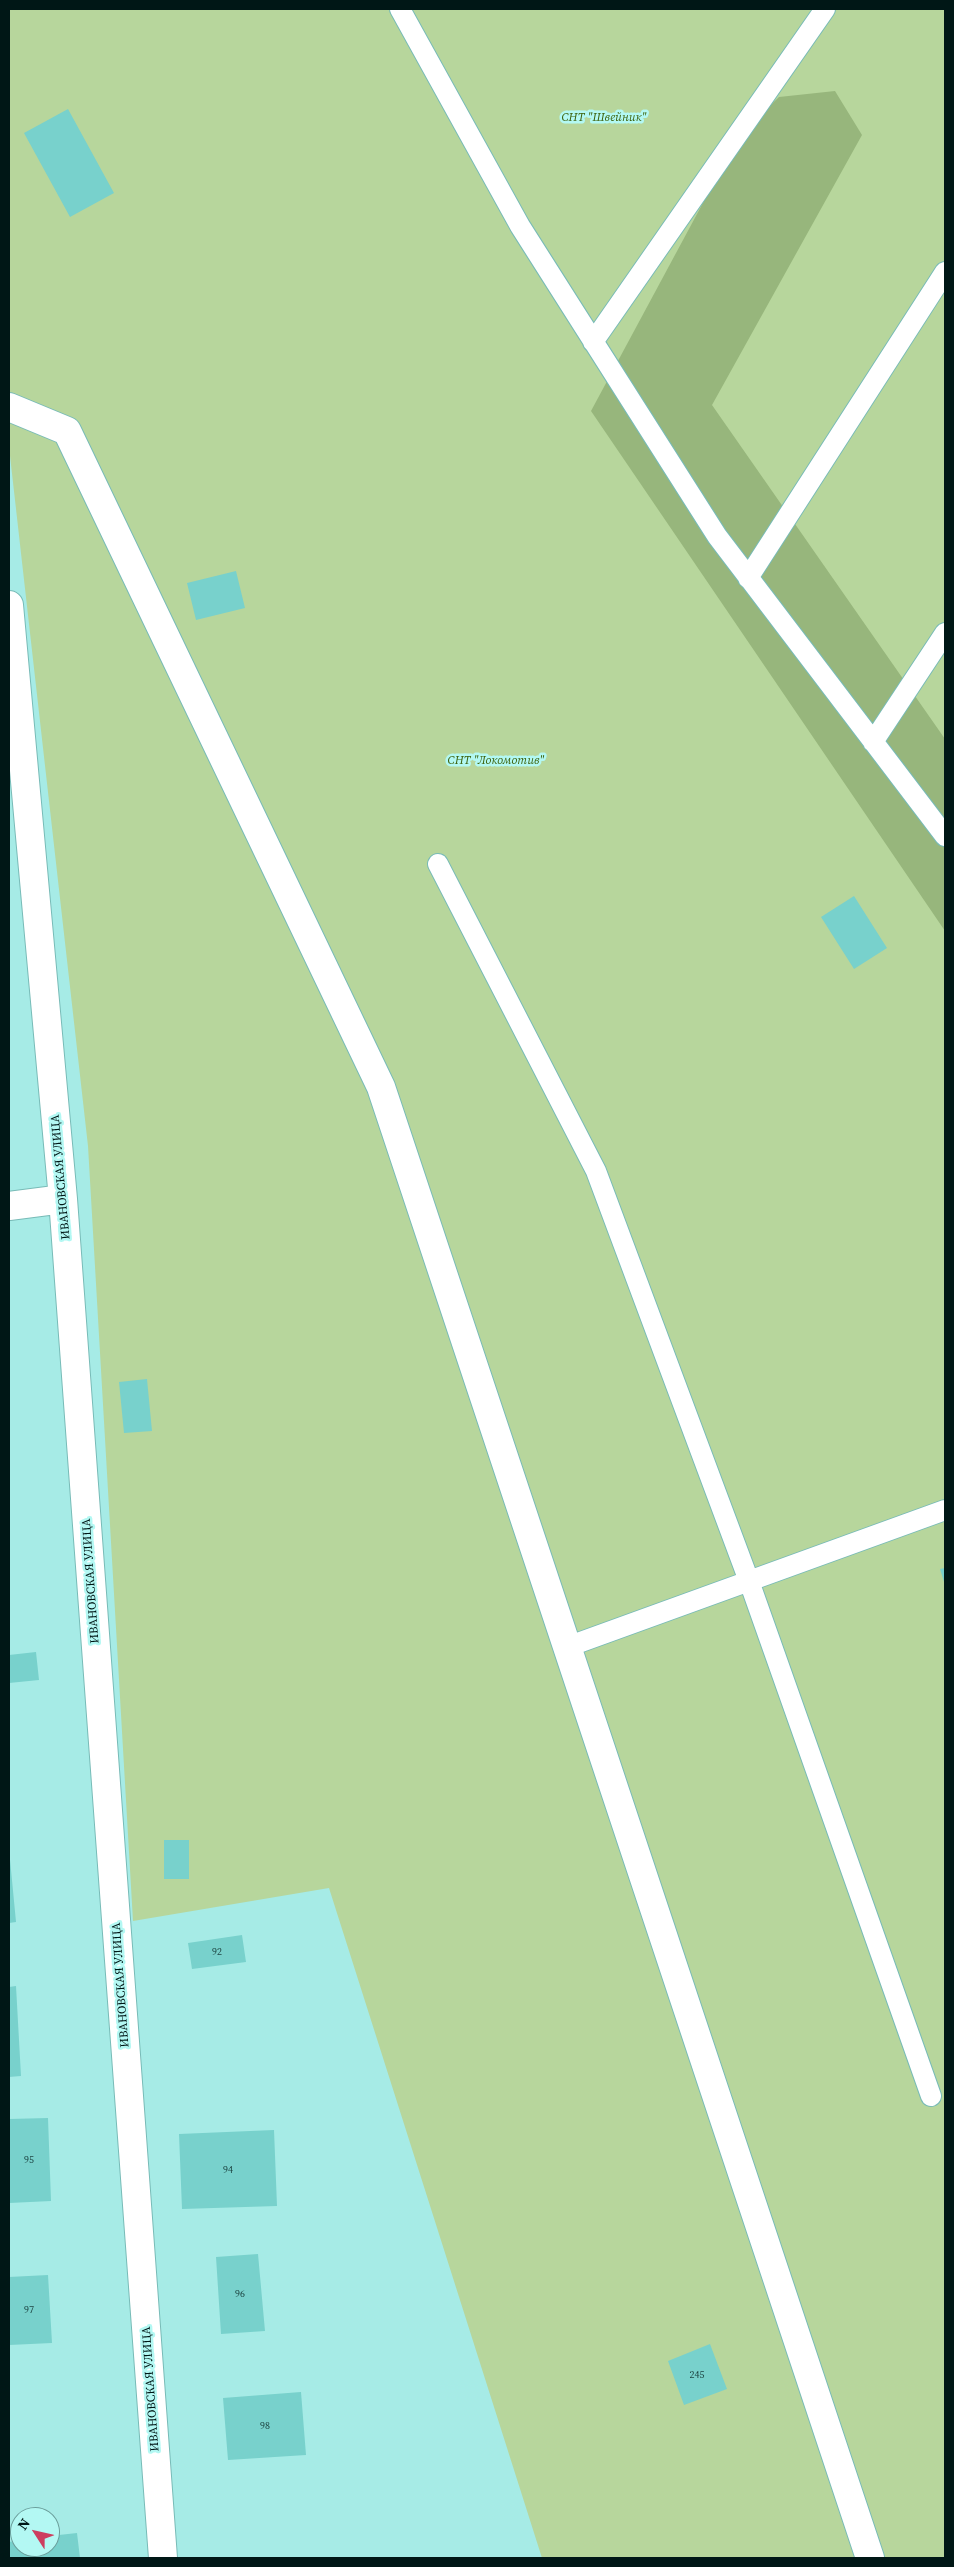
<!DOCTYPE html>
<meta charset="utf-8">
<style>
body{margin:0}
#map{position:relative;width:954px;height:2567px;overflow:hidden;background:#a6ebe6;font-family:"Source Serif 4",serif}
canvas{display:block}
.frame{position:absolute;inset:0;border:10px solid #001716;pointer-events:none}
.north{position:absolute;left:10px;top:2507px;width:50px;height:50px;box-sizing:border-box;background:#b3f8f3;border:1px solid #6b9e9b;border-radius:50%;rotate:305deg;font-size:14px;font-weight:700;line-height:20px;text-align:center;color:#001716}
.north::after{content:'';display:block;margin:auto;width:18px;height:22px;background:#cd3e5f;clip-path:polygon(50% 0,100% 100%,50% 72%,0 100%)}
</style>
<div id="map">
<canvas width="954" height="2567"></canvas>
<div class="frame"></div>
<div class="north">N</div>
</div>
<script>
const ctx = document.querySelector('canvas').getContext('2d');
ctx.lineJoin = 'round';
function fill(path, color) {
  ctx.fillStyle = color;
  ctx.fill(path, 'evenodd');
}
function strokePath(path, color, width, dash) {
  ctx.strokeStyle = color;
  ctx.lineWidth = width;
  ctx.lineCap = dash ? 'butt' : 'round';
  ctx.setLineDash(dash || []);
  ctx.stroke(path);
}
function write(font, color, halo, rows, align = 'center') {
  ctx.font = font + ' "Source Serif 4",serif';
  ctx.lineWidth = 5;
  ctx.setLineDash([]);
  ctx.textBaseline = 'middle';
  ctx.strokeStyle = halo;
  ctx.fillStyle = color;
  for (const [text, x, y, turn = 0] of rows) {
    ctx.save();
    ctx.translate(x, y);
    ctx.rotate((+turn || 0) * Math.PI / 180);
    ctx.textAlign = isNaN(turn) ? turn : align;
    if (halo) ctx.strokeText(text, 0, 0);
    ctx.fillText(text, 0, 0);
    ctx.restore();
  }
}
fill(new Path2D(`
 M9,9H945V2558H542L329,1888L133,1921L88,1146L9,447Z`), '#b7d69c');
fill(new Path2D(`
 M835,91L862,135L712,405L945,739V931L591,411L739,136L779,97Z`), '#97b67c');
fill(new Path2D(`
 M68,109L114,193L70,217L24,133Z
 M236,571L245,608L196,620L187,583Z
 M854,896L887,948L854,969L821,917Z
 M147,1379L152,1431L124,1433L119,1382Z
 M945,1568V1585L940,1569Z
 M36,1652L39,1680L9,1683V1655Z
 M164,1840H189V1879H164Z
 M9,1849L16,1922L9,1923Z
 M242,1935L246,1962L192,1969L188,1943Z
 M16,1986L21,2076L9,2077V1987Z
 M48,2118L51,2201L9,2203V2119Z
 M274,2130L277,2206L182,2209L179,2134Z
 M258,2254L265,2331L221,2334L216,2257Z
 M48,2275L52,2343L9,2345V2277Z
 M710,2344L727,2389L684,2405L668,2361Z
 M301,2392L306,2455L228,2460L223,2398Z
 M77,2533L80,2558H9V2542L20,2540V2547H50V2536Z`), '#78d1cc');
const lane = new Path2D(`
 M400,9L520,226L717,536L945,836
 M593,342L825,9
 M748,578L945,272
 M873,742L945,633
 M438,864L596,1171L749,1581L931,2096
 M567,1647L945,1510`);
const street = new Path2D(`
 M9,407L67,431L381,1087L870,2558
 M9,605L63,1199L163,2558
 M9,1206L63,1199`);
strokePath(lane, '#78bbb7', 22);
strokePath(street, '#78bbb7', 30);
strokePath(lane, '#fff', 20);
strokePath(street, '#fff', 28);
write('10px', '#1e4644', null, [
 ["92",217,1952],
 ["95",29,2160],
 ["94",228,2170],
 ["96",240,2294],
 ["97",29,2310],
 ["245",697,2375],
 ["98",265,2426]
]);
write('italic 12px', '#3d620c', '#b3f8f3', [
 ["СНТ \"Швейник\"",604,118],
 ["СНТ \"Локомотив\"",496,761]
]);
write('12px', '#001716', '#b3f8f3', [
 ["ИВАНОВСКАЯ УЛИЦА",61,1177,-95],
 ["ИВАНОВСКАЯ УЛИЦА",91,1581,-94],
 ["ИВАНОВСКАЯ УЛИЦА",121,1985,-94],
 ["ИВАНОВСКАЯ УЛИЦА",151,2389,-94]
]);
</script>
